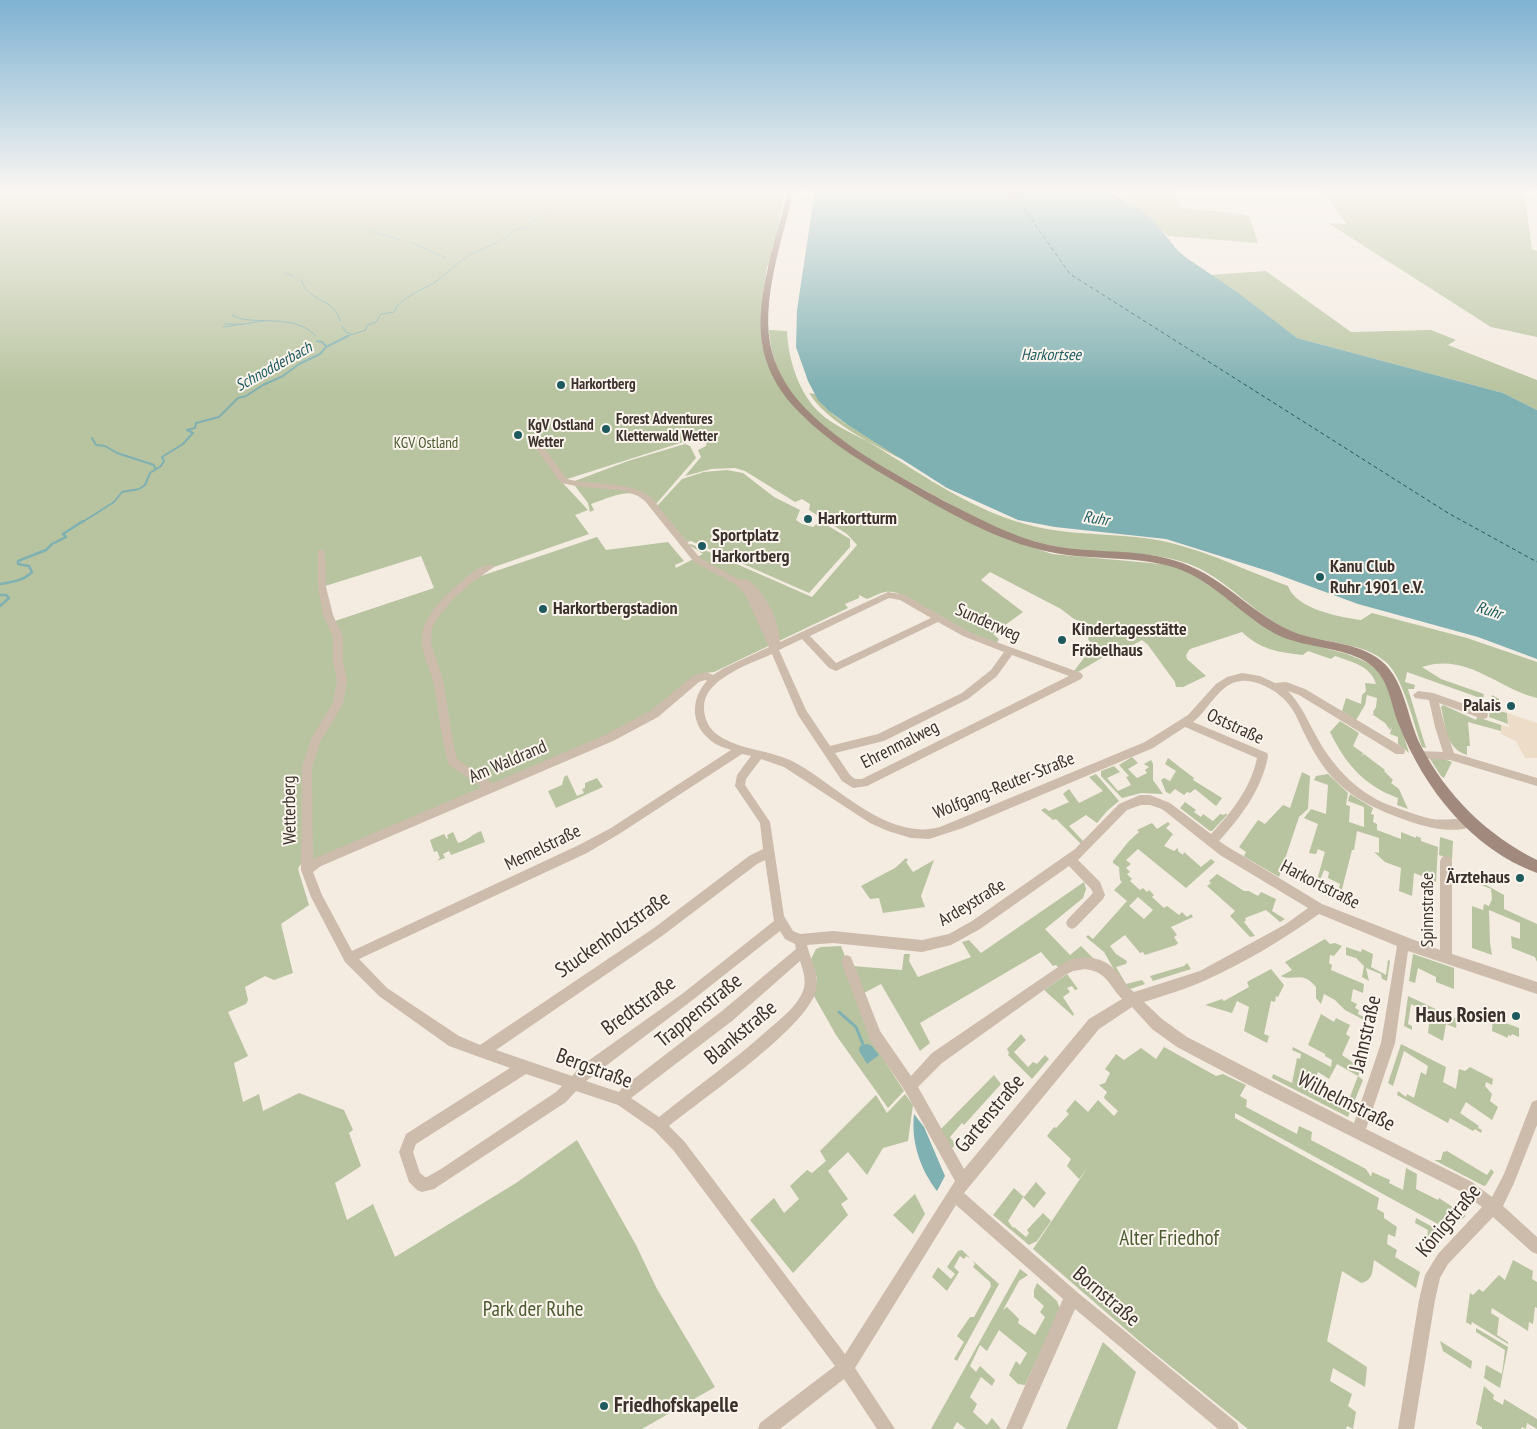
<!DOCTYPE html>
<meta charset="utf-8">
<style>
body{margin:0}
canvas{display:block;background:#f4ebe1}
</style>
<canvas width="1537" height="1429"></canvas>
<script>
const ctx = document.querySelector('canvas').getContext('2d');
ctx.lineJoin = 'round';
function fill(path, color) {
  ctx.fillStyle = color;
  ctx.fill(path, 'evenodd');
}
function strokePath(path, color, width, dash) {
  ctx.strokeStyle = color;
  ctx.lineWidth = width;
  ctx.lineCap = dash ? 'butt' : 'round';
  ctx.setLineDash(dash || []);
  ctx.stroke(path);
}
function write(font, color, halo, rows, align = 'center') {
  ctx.font = font + ' "PT Sans Narrow",sans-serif';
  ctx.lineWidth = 4;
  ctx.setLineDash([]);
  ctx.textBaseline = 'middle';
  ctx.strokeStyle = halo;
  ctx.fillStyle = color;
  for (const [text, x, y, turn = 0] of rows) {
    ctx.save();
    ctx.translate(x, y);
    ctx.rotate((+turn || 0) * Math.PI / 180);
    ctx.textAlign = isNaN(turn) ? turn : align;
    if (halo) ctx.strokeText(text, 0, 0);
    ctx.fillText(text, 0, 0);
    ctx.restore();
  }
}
fill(new Path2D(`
 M0,190H785L771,264L767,266L763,293H765L761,330L762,345L777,382L835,440L1011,540L1052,554L1172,565L1201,577L1287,638L1347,654L1364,661L1375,667L1389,687L1409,753L1398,744V737L1390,734L1392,727L1390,730L1385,723L1372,714H1374L1373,712L1376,707L1377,698L1367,695L1365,705L1356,720L1342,711L1346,698L1361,704L1362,695L1366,691L1365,683L1376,684C1371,666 1352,662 1335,656L1331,659L1308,651L1303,655C1278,652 1261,650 1242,632L1190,649L1186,655L1187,659L1206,676L1183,687H1176L1175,682L1148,645L1142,640L1122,651L1110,653L1078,672L1074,671L1093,646L1088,639L1092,625L1074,619L1061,609L990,572L981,580L1023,612L993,634L999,639L997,643L970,633L906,596C887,589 885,591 867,599L859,595V598L845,604L848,608L714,672L705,673L652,712L627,727L411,820L300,865L298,869L309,905L281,924L293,973L274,980L265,976L245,987L248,1000L246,1004L228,1012L248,1056L234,1063L243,1102L259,1094L263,1111L299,1093L344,1110L353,1130L349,1133L361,1166L335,1183L347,1220L373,1204L395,1257L516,1183L577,1140L636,1245L657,1289L715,1387L642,1429H0ZM699,437L707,440L706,446L698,450L701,457L685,476L711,469L735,468L745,471L795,502L802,499L810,504L809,510L847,534L857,545L812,597L691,544L689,545L703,554L676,568L675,565L684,561L668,542L606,550L597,537L472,579L468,576L589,534L575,515L588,510L561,481ZM421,556L434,588L332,622L322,587Z
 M1112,190H1174L1181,208L1244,214L1250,217L1258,243L1168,236L1141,210Z
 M1323,190H1524L1532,249L1537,251V337L1491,327L1328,223L1346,224Z
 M1266,271L1351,332L1431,330L1456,340L1448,345L1537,380V410L1503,393L1297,338L1211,275Z
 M769,330L787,331C788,359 799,394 820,413C835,427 855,434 872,444C925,476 975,513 1037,527C1081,537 1127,532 1171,543C1212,553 1249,572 1288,586C1296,609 1339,617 1361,620L1372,613L1467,638L1537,662V698C1497,688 1467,652 1422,667L1441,679L1484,694L1483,699L1407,672L1405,682L1415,685L1414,689H1408L1426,748L1422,747C1414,725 1403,678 1387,663C1363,641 1323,644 1293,632C1254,616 1229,579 1189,564C1145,548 1098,556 1053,546C1032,541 1010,535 990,526C972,518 956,507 939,498C893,473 829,440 796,399C780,380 770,355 769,330Z
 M809,393L815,394C835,426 874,435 901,459C871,443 827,422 809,393Z
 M685,444L690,446L696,458L656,504C632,485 617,495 591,504L594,510L590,512L588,503L572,482L628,461Z
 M727,470L743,473L774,497L800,510L796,520L802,524L813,527L820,521L850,539V547L809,593L691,541L687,542L657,506L682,479L704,472Z
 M1492,695L1499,699L1500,711L1507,713L1508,724L1489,717Z
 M1443,705L1476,720L1477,717L1501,725V731L1468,722L1470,746H1467V755C1445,748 1446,727 1441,707Z
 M1340,721L1359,733L1353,746L1363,753L1362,756L1364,754L1385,770L1384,771L1393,780L1391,783L1399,789L1408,809L1397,805L1398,798C1364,786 1345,763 1330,732Z
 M1132,757L1138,763L1128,769L1137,778L1147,773L1145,770L1149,767L1144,764L1151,760L1153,764V780L1163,794L1141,793L1122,798L1101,776V771L1114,766L1120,772L1107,778L1118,791L1131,785L1126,777L1129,776L1119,765Z
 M1168,758L1194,778L1193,780L1222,798L1216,806L1195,789L1190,793L1187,792L1184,795L1175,789L1170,794L1166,792L1161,780L1164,778L1170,781L1176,771L1165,764Z
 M1430,759H1444L1452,762L1444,778L1441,776Z
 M1302,772L1310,776L1308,809L1299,817L1279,877L1233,850L1244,856L1246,852L1239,847L1258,820L1265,824L1283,805L1290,808Z
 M1096,774L1119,801L1107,811L1097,823L1086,815L1069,826L1083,841L1081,844L1056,819L1053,820L1041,810L1045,808L1049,811L1069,802L1063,794L1069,789L1079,803L1103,791L1089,777Z
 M1328,774L1348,793L1346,805L1350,806L1349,822L1364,827V807L1348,801L1350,794L1373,808L1371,814L1374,815L1373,822L1377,824V830L1401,839V832L1416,838V836L1421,838V841L1438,847L1436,882L1414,873L1412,896L1399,891L1401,868L1385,862L1374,852L1379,853V838L1357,831L1354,850H1352L1341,893L1338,891L1340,884L1328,878L1329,872L1324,870L1320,880H1317L1325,852L1318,849L1316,854L1309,853L1318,824L1304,818L1311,809L1326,814L1328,785L1314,780L1316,776Z
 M567,775L577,796L584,793L582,789L585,788V783L597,778L603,787L556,808L548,791L562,785L564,777Z
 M1185,802L1196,810L1194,812L1201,817L1203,814L1213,821L1220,814L1224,815L1226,813L1227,815L1212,831H1210L1180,808Z
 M1168,822L1170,824L1166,828L1173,834L1164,846L1174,851L1178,848V851L1183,855L1184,852L1201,867L1211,859L1215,862L1186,888L1138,849L1126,860L1131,864L1126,868L1130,872L1127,874L1132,879L1130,881L1140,890L1143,888L1147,892L1149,890L1154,895L1152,897L1164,908L1167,906L1179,915L1182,912L1187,917L1191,914L1193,917L1171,927L1177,935L1174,937L1178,943L1176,945L1145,955L1143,952L1140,953L1125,935L1110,946L1116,954L1127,961L1126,964L1116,967L1126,984L1142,980L1145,984L1130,989L1123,985L1104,952L1086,937L1088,935L1093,939L1127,901L1114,890L1122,882L1120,880L1119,867L1113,863V861L1129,841L1139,832L1137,830L1152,823L1157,829ZM1138,897L1153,910L1144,919L1129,906Z
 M481,831L485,842L451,855L449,851L443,854L445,858L437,861L440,858L437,851L434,852L430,840L444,834L447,839L448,838L447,835L453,832L458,843C469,840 472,834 481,831Z
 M1440,837L1453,841L1452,860L1439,855Z
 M906,858L908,860L906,862L913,872L934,860L921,896L925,907L883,913L879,898L870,899L861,886L895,868Z
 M1217,874L1244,891H1249L1258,896L1261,892L1276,899L1272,911L1285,919L1280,922L1266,910L1245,918L1246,920L1244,922L1255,936L1250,937L1230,916L1235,911L1207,886L1211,883L1209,881Z
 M1479,881L1504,895V909L1537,924V962L1535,957L1512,948L1511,936L1520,939V923L1489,910L1490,943L1492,955L1472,948V906L1483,910L1484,904L1489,906L1492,899L1491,889L1479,884Z
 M1084,882L1086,889L1083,898L1045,929L1070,955L1081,946L1097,962L1059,968L1056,965L1053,966L1041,952L920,1023L930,1043L920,1051L881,984L864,993L852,966L902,970L904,954H910L909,961L918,977L971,957L962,942L969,940L981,953Z
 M1325,939L1330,944L1335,943L1342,946L1334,956L1330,955L1329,963L1332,965L1331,970L1364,984L1363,993L1353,989L1351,1001L1357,1004L1355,1008L1359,1010L1358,1014L1364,1017V1020L1345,1010L1335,1000L1324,994L1321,1004L1316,998V987C1302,970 1294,982 1281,976L1292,970L1285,962Z
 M841,946L887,1065L904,1091L888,1108L836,1035L814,996L817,978L811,959L816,949L821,947Z
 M1346,947L1361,952L1362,949L1373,954L1371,967L1386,975L1388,960L1390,961L1387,981L1382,979L1381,974L1366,968L1369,981L1362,977L1364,966L1356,958L1346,955Z
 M1413,954L1454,968V989L1436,982V977L1418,968L1415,983L1409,981Z
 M1187,963L1191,969L1153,981L1150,976L1184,966Z
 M1271,969L1284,985L1278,997L1276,996L1275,1002L1271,1001L1264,1034L1269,1036L1267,1043L1244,1031L1249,1007L1237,1001L1232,1013L1205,1005L1222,999L1224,1001L1249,987L1247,982Z
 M1067,974L1078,989L1075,990L1072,986L1067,988L1070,992L1063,997L1074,1014L1073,1016L1044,990Z
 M1408,996L1457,1019L1456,1028L1446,1024L1443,1041L1428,1033L1430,1014L1411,1004L1408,1024L1412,1026V1030L1404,1026Z
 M1321,1014L1334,1022L1336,1018L1350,1025L1346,1034L1350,1037L1342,1055L1361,1068L1358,1076L1363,1080L1348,1117L1272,1078L1273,1074L1292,1083L1297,1058L1300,1059L1301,1054L1292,1050L1293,1047L1331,1067L1332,1060L1325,1056V1054L1308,1045ZM1337,1064L1358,1076L1345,1110L1311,1087L1318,1072L1329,1079Z
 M1493,1014L1495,1015V1019L1519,1028V1037L1512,1034L1511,1036L1508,1035V1038L1492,1031Z
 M1021,1034L1026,1040L1014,1052L1028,1067L1033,1062L1037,1064L1045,1055L1049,1059L1032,1079L1008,1055L1009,1053L1007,1049Z
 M1401,1044L1446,1067L1443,1082L1456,1089L1459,1069L1465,1071L1470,1067L1493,1079L1492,1085L1486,1082L1485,1086L1492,1094L1490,1101L1498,1107L1492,1120L1466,1102L1460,1113L1479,1126L1478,1128L1482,1130L1481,1133L1475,1129L1473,1131L1450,1118L1448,1123L1397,1095L1398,1091L1406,1097L1407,1094L1414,1098L1421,1072L1426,1075L1428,1066L1404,1051L1393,1086L1388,1083Z
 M1164,1047L1216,1076L1223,1074L1246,1085L1240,1096L1247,1100L1246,1107L1297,1134L1299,1126L1312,1132L1311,1140L1366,1169L1371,1177L1372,1172L1390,1180L1389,1183L1403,1190L1406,1168L1417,1174L1416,1189L1438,1200L1439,1198L1466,1216L1447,1229L1235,1113V1118L1379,1198L1377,1209L1384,1213V1218L1397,1227L1395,1237L1388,1234L1387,1244L1397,1250L1395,1257L1420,1272L1416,1288L1374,1260C1372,1271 1374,1280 1361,1283L1342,1271L1327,1341L1367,1367L1365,1387L1333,1368L1330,1381L1352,1394L1348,1406L1356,1412L1353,1429L1347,1426L1346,1429H1248L1138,1340L1033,1249L1088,1167L1079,1179L1067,1166L1071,1159L1047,1136L1054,1127L1056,1128L1069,1114L1066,1111L1075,1100L1088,1112L1098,1100L1114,1116L1118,1111L1105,1099L1104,1097L1107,1092L1099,1085L1105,1083L1110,1073L1105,1069L1116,1054L1124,1060L1141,1048L1156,1059Z
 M994,1075L1001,1084L964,1125L962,1123L950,1137L956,1145L952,1148L939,1131Z
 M905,1094L913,1105L908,1141L883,1148L867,1175L848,1152L828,1171L848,1199L841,1204L848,1215L793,1273L750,1220L774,1198L784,1213L799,1199L790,1186L807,1170L812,1173L826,1161L820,1151L876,1095L887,1113Z
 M1447,1151L1487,1175L1491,1169L1494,1172L1486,1185L1484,1186L1434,1160H1441L1443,1152Z
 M1036,1182L1046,1193L1034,1208L1023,1197L1008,1221L1013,1228L1014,1227L1026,1237L1029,1233L1027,1230L1043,1213L1051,1221L1037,1241L1029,1245L993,1215L1014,1188L1024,1197Z
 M915,1194L925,1214L913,1234L893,1215Z
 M1416,1218L1444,1233L1434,1244L1427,1240L1428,1230L1415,1223Z
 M962,1250L970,1258L966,1256L964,1259L960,1256L954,1267L959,1272L947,1291L932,1277L938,1267L951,1279L955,1274L947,1267L958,1251Z
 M972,1260L999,1284L957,1361L954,1359L964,1342L957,1336L970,1317H974L991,1286L990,1282L973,1267L975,1264Z
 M1513,1260L1533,1271L1532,1279L1537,1282V1308L1535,1307L1533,1324L1529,1322L1528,1331L1492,1308L1491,1313L1499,1318L1497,1335L1508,1342V1344L1472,1322L1471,1325L1466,1322L1470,1293L1473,1295L1479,1289L1483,1292L1499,1275L1505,1280Z
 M1020,1269L1028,1275L1019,1281L1003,1310L1007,1307L1019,1319L1018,1323L1035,1335L1045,1317L1040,1312L1044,1306L1034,1297V1290L1037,1283L1057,1301L1060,1309L1025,1385L1018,1384L1009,1375L1016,1361L1020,1365L1027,1353L999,1330L987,1351L980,1345L970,1366L976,1372L980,1366L995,1380L992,1386L981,1377L970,1397L977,1404L973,1412L987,1425L992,1418L1001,1429H966L957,1422L953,1429H931Z
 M1476,1328L1508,1347L1500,1388L1484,1378L1486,1365L1502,1374L1505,1350L1476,1332Z
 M1440,1341L1472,1361L1471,1369L1443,1351Z
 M1103,1342L1136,1372L1117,1429H1066Z
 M1484,1386L1494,1395L1493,1399L1503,1405L1504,1399L1537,1419V1429L1527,1423L1526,1429L1522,1427L1521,1429H1482V1427L1476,1424Z`), '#b8c4a0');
fill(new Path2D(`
 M1507,713L1537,723V758H1525L1516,741L1501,734V725L1509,727Z`), '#ecdcc8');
fill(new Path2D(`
 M815,190H1107L1141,210L1155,222L1178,251L1188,259L1237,292L1297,338L1503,393L1537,410V659L1478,637L1358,604L1271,572L1166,539L1055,527L1018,520L947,488L848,425L829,411L818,400L808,381L796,347L797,310Z
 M867,1044L872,1046L879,1055L867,1064L859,1051L860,1046Z
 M914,1114L924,1127L945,1176L937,1191C920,1169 911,1142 914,1114Z`), '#7fb0b2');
strokePath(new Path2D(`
 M550,190L558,194L563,201
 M366,230L401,240
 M410,242L446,258
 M285,273L293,276
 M301,279C308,304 334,296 340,321
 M233,314V316L242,319C267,323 297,316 316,336
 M225,324H244
 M342,326L346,332L351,334
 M223,327L264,321
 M344,337L366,330L367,325L376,322L381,314L394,312C400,297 421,291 434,283C447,274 457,262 472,254C485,247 506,241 515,229H526L530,222L562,204`), '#7fb0b2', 1);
strokePath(new Path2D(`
 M317,341L322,342L326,346
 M92,438L96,445L105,446L117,453L154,465L155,469
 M81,523L114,502L122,492L139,489L145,485L150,473L161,466L164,461L162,457L183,444L193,433L187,430L195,428L196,423L219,417L238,398L246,396L263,385L283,376L299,364L320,354L326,347L348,336`), '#7fb0b2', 2);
strokePath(new Path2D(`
 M0,584C12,582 23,581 32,572L29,566L18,564V561L46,550L52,544L66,537L63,534L83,521
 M0,595H6L9,598L0,606`), '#7fb0b2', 2.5);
strokePath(new Path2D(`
 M839,1012L856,1027L864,1047`), '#7fb0b2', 3);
strokePath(new Path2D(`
 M1011,190L1070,274L1448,513L1537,562`), '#1f5a5e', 1, [4, 3]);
fill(new Path2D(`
 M536,445H542L567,479C594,486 627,480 651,497L700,558L740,580L747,579C766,593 779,619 780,642L888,592L905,595L969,632L1081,673L1083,676L1081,679L867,786L853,788L842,781L798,715L772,654C750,664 703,679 704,708C704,717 708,726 714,732C735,750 767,749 792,761C835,783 887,842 940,827L1145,742L1188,715L1216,684L1227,677L1242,673L1260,676L1275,683L1286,682L1305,689L1404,748L1405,751L1404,754H1396L1299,695L1288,691C1301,705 1305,715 1314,732C1330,763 1355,792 1389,805C1403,810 1418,816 1432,819C1444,821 1465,817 1474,820L1476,823L1474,826C1453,834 1431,828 1411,822C1383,812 1357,802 1335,780C1322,767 1312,749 1304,733C1300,725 1297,716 1292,709C1283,694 1259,679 1241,681C1219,683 1209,710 1193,722L1267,753L1268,756C1262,789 1241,817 1219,841L1228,847L1322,904L1440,950V861L1442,857L1446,856L1450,857L1452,861V954L1537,982V994L1408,951L1395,1043L1366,1129L1472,1182L1492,1197L1504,1174L1532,1102L1537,1100V1125L1514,1183L1503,1206L1537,1237V1254L1532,1252L1493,1217L1448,1264L1440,1278L1435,1300L1414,1429H1398L1419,1300L1425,1275L1438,1254L1482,1207L1462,1192L1245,1083L1177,1047L1152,1029L1132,1007L1099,1029L964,1193L1077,1292L1237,1423L1239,1429H1218L1075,1309L1022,1429H1006L1063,1299L956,1205L855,1368L895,1429H877L844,1379L780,1429H758L760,1423L835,1366L674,1151L654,1130L618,1105L576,1091L566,1102L434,1189L422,1192L417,1190L409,1182L399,1152L406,1134L510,1068L449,1046L379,996L345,962L311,897L301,870L302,767L311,739L333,703L337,680L333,662V637L323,615L318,587V550H324L325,552L326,587L333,615L343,637V662L347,680L343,704L321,740L312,767L313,859L482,787L449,765L448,762C441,738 439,714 435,690C433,676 426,663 423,650C416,623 441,598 460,583C468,576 482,563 493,565L494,567L474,581L453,599L437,619L432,628L431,644L443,679L453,742L457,759L493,783L605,735L650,711L693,676L706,672L713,675L724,668L769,647L745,594L735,584L694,562L645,501L638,496L625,491L576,486L561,483L535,447ZM889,598L900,600L931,618L836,663L810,636ZM938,622L963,636L1004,652L991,670L962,693L878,734L830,746L806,710L779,650L802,639L829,668L836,671ZM1012,655L1069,676L862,779H855L850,775L835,753L884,741L968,699L997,676ZM705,680L707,681C692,697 690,721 707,737C713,744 722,747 731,750L611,828L579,845L352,951L322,895L313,872L321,866L613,741L658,717L699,682ZM1185,727L1257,758C1251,788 1231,813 1211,834L1170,803L1150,795H1140L1119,804L1075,849L972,921L949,934L922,940L833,931L800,934L793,931L784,916L770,822L745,785L746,779L761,759L784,767L870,823L888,831L911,838L929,839L963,828L1153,748ZM742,754L751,756L737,775L735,786L760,823L763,849L749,856L654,928L480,1045L459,1036L387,988L359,959L587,853L619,834ZM1141,805H1150L1162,809L1220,855L1308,908L1286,924L1200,971L1134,992C1125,986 1121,975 1113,968C1101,956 1081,955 1067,961L932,1053L911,1076L880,1031L851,957L847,955L843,957L841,961L870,1040L905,1091L955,1181L845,1354L684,1141L669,1126C701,1100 809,1026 816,990C820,974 810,959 807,945L833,943L922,952L951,945L980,929L1069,866L1091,889L1093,893L1068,919L1066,923L1068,927L1072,929L1076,927L1103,899L1105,895L1100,882L1078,860L1127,810ZM765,860L774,921L682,994L581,1066L572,1076L496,1050L662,936L757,864ZM1319,914L1397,946L1381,1043L1354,1123L1187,1037L1162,1019L1144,1002C1165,995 1187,989 1206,980C1246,962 1284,939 1319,914ZM780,931L785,939L795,944L796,949L722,1011L622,1088L619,1092L586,1081L690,1002ZM800,961C803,970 807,982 803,991C797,1006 782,1018 770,1028C735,1060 696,1087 659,1117L631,1098L732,1021ZM1085,969C1107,972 1108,984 1122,999L1089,1019L964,1169L918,1087L942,1063L1065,975L1073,971ZM526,1074L562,1086L556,1092L441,1169L427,1177H425L420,1173L413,1152L416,1144Z
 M1418,691L1433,693L1487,712L1488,715L1487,718L1483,719L1439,703L1445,727L1454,753L1537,778V786L1450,760L1415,758L1414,755L1415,752L1419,751L1443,752L1435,727L1429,700L1415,698L1413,695Z`), '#cdbbac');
fill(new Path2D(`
 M788,190H794C783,238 759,303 772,352C778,374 791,394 807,410C845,448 897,475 944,501C978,518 1012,537 1049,545C1090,554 1133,548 1173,560C1222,574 1246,610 1289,630C1317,643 1350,640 1376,657C1405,675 1406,717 1421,746C1447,796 1487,835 1537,860V873C1472,849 1424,789 1399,725C1389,701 1390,676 1365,661C1340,647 1309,648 1282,637C1243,619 1217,582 1176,568C1136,555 1092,561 1050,552C997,541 949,513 903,486C867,465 829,443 800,413C782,396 768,373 763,349C753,300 777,238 788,190Z`), '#a18a7d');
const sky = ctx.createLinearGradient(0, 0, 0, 390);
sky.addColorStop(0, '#7eb2d2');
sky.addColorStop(0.49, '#faf6f2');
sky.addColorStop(1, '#faf6f200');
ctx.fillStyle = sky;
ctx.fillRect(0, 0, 1537, 390);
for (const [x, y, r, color] of [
 [561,385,5,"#1f5a5e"],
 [606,429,5,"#1f5a5e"],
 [518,435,5,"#1f5a5e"],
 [808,519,5,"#1f5a5e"],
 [702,546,5,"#1f5a5e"],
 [1320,577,5,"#1f5a5e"],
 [543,609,5,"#1f5a5e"],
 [1062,640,5,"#1f5a5e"],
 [1511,706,5,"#1f5a5e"],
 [1520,878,5,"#1f5a5e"],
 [1516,1016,5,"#1f5a5e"],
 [604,1406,5,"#1f5a5e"]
]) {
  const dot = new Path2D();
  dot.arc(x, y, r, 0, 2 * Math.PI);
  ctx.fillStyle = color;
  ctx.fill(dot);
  strokePath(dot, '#fbf5ee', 2);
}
write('bold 15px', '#3b302b', '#fbf5ee', [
 ["Harkortberg",571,385],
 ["Forest Adventures",616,420],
 ["Kletterwald Wetter",616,437],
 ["KgV Ostland",528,426],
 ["Wetter",528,443]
], 'left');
write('15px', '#4a5a2e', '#fbf5ee', [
 ["KGV Ostland",426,444]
]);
write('italic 16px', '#1f5a5e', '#fbf5ee', [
 ["Harkortsee",1051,355],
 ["Schnodderbach",274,367,-29],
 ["Ruhr",1096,519,9],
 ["Ruhr",1489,611,18]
]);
write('bold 18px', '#3b302b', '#fbf5ee', [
 ["Harkortturm",818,519],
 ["Sportplatz",712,536],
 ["Harkortberg",712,557],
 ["Kanu Club",1330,567],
 ["Ruhr 1901 e.V.",1330,588],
 ["Harkortbergstadion",553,609],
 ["Kindertagesstätte",1072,630],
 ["Fröbelhaus",1072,651],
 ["Palais",1501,706,"right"],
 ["Ärztehaus",1510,878,"right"]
], 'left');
write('18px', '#3b302b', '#fbf5ee', [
 ["Sunderweg",988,623,24],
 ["Oststraße",1235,727,25],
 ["Ehrenmalweg",900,745,-27],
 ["Am Waldrand",508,762,-23],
 ["Wolfgang-Reuter-Straße",1004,786,-22],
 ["Wetterberg",290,810,-91],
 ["Memelstraße",543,848,-26],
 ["Harkortstraße",1320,885,27],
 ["Ardeystraße",972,903,-31],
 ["Spinnstraße",1428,910,-90]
]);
write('21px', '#3b302b', '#fbf5ee', [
 ["Stuckenholzstraße",613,935,-35],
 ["Bredtstraße",639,1006,-36],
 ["Trappenstraße",699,1011,-39],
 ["Blankstraße",741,1033,-40],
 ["Jahnstraße",1366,1034,-77],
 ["Bergstraße",594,1069,20],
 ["Wilhelmstraße",1346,1102,27],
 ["Gartenstraße",990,1114,-50],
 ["Königstraße",1449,1221,-50],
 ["Bornstraße",1106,1297,40]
]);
write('bold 21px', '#3b302b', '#fbf5ee', [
 ["Haus Rosien",1506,1016],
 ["Friedhofskapelle",614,1406,"left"]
], 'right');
write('21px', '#4a5a2e', '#fbf5ee', [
 ["Alter Friedhof",1169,1239],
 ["Park der Ruhe",533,1310]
]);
</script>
